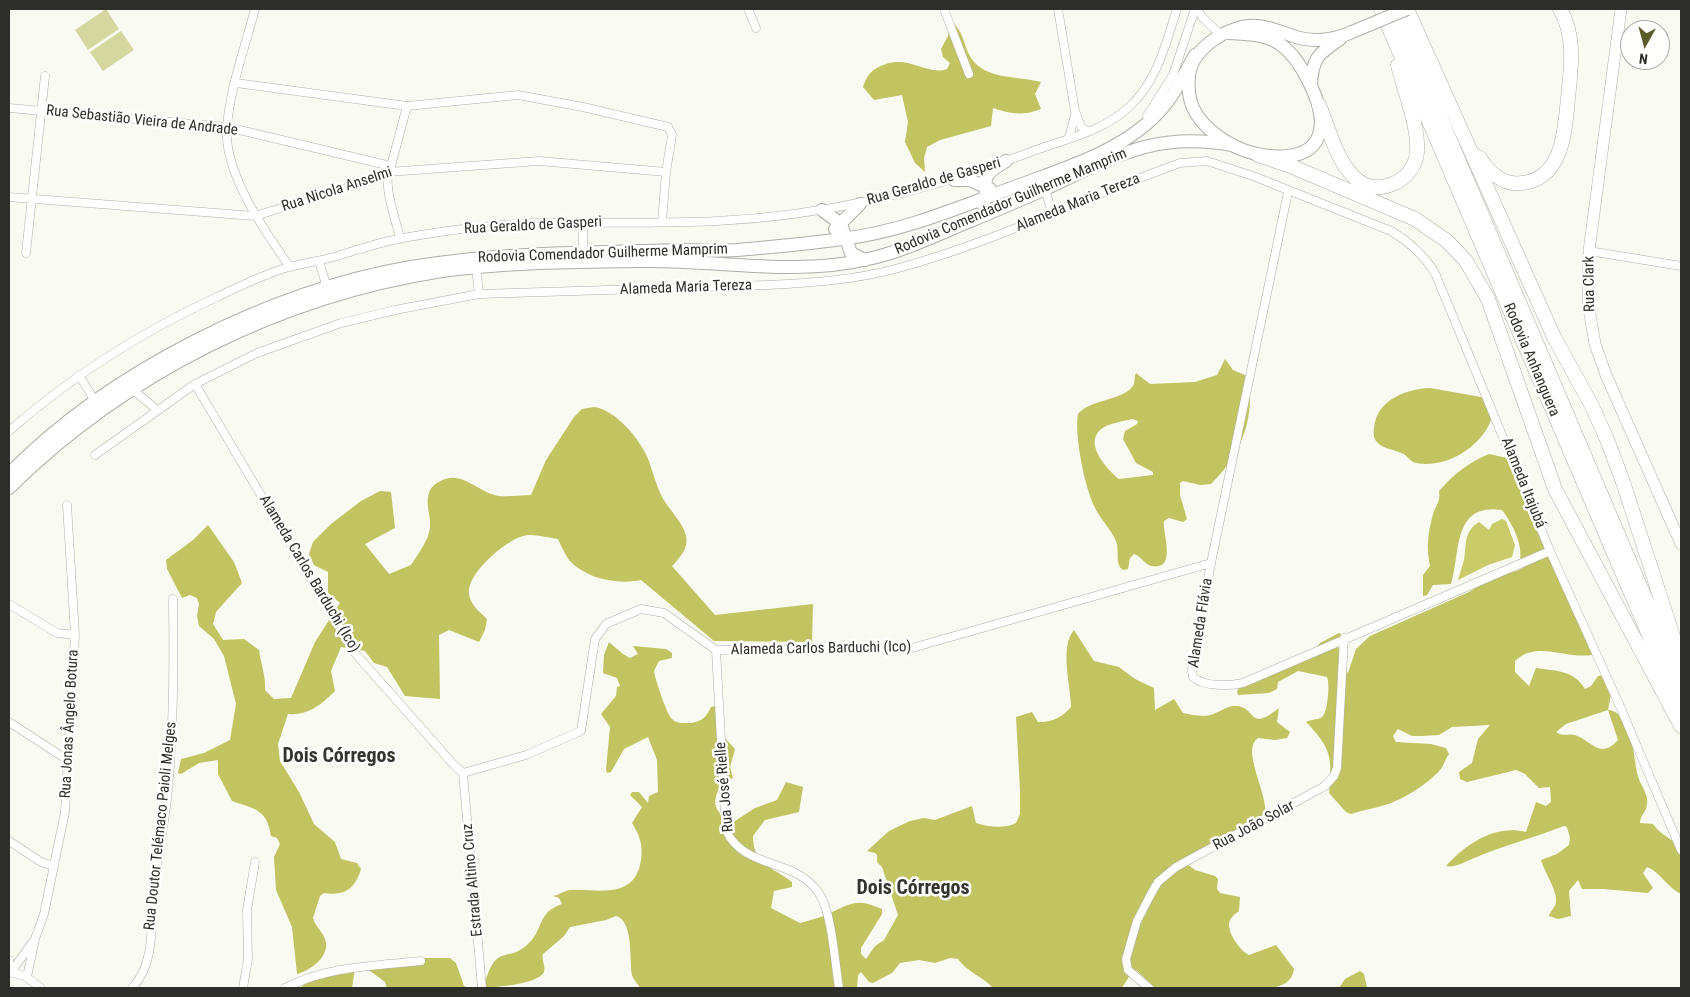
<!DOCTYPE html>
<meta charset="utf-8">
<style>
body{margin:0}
#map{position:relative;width:1690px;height:997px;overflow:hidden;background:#f9faf1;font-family:"Roboto Condensed",sans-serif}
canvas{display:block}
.frame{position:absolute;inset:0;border:10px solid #2d2d2a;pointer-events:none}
.north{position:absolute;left:1620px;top:20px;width:50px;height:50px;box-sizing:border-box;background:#fffffe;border:1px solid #ababa9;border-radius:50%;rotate:187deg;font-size:14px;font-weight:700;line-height:20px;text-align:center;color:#2d2d2a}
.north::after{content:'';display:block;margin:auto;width:18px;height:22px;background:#5b5c29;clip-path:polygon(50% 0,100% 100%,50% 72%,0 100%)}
</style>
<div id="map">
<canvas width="1690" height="997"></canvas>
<div class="frame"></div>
<div class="north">N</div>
</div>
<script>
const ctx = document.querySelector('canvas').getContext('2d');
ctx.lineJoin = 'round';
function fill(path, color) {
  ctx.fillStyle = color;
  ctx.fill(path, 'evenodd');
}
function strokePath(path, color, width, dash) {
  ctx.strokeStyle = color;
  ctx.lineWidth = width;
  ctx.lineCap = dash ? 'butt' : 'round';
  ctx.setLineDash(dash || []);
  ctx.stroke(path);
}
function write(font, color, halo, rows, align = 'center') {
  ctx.font = font + ' "Roboto Condensed",sans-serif';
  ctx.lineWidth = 5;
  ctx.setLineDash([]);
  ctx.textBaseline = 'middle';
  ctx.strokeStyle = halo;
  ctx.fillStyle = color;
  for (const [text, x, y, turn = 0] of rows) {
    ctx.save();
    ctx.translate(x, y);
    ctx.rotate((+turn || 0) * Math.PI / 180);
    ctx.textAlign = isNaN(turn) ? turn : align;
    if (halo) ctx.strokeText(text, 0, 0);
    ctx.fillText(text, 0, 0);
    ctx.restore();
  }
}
fill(new Path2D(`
 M106,9L119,29L88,50L75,30Z
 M121,31L134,50L103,71L90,52Z`), '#d5d89e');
fill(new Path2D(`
 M953,23C964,32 964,47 971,58C985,80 1019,76 1041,82L1035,94L1041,109C1023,116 1011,114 993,108L991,126L940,140L927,147L924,158L925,172L915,163L905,142L908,122L902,95L874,100L863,87C868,73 872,69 886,64C910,56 928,76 947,69L950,63L943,57L941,49L948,36L950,25Z
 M1225,359L1233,370L1247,376C1257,417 1240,456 1211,484L1200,485L1183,481L1180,483V495L1187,519L1183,522L1169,518L1164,521C1162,533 1178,571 1151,566C1144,564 1141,556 1134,554L1130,558L1128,569L1123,570C1114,564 1120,550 1116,541C1111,529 1101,520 1095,508C1085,489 1074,435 1078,414C1091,398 1126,401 1134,384C1135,380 1134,377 1136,373L1150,384L1195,382L1217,375ZM1133,419L1138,421L1137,424L1125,431L1123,439L1136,463L1153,472V475L1119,479C1108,470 1084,445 1100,430C1108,423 1124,421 1133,419Z
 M1430,388L1481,397L1487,401L1492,417C1483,447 1445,469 1416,463C1411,462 1408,457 1404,454C1394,449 1384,450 1376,441C1372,435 1374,429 1375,422C1381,398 1408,389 1430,388Z
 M594,407C616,410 641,440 649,461C653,473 656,485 662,497C669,510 683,522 686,536C689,548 679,559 672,566L715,615L813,604L812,642L714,641L641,580C618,585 586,579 569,560C565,554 561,546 558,539C548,538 532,533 523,536C505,541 466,574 469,594C471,606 479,611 487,619L485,630L479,642L449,630L439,635L440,699L405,696L387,667L374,663L365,651L341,647L331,671L335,691C322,704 308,716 288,714L278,744L280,761L299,792L314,824L335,842L341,859L357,863L361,869C355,889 345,896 324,893L320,896L313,918C315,926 323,932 325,939C331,956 311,970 297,974L292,927L276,890L274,857L280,844L277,838L271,836C267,809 255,809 232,801L218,774V760L199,763L181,774L178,773L181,759L204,753L230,740L236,704L224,656L214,639L199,626L197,616L199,604L197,598L190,595L182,598L167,569L166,560L193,540L208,525L234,562L242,583L216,612L213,624L223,640L244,639L259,650C261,665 266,676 265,690L274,699L291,698L315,642L340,603L328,593V572L314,565L309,554L313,542L331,524L361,501L380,491L391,492L395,528L365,544L389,574L411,565C418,554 429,540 430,527C431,515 425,504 429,493C430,488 435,484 439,482C461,468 478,493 499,496C509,497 521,495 531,495L546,460L574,417L582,409Z
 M1489,454L1507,458L1512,464L1593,649L1592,655C1565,659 1536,640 1515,661V672L1529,686L1536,668C1556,671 1574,670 1585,689L1591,686L1598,676L1605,675L1612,688L1608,710C1632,711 1634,760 1638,776C1641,787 1649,794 1647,805C1646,812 1640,816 1640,823L1653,824C1660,834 1666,835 1674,842C1686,854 1681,879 1681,894C1668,888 1660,872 1647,867L1643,873L1653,888L1648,893L1603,889H1582L1578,880L1569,891L1571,916L1558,919L1549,916C1550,911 1556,907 1556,902C1558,892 1544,871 1541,860L1557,854L1569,845L1570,838L1567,827L1564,826C1533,838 1502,846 1472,859C1464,862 1455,868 1446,866C1466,844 1495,824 1526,832L1536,802L1546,806L1551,802L1550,787L1539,788L1525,774L1516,770L1467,782L1460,779L1459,772L1472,763L1478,739L1490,725L1452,727L1439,735L1421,736H1412L1398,729L1393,736L1396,742L1431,744L1446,748L1449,754C1445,759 1444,766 1440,770C1428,784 1402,800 1385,805C1373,809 1362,810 1351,814L1346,812L1329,793C1332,757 1332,749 1306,722C1311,719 1318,720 1322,717C1328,713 1330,683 1327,677L1298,671L1278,682L1277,689L1269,693L1238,695L1237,691L1240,687L1312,653L1320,643L1339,633L1343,636L1337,646L1344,656L1346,671L1348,673L1356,649L1370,636L1469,592L1488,580L1519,570L1531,563L1520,562C1523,544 1513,525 1502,510C1452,503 1461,552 1451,584L1433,585L1427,595L1423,596V575L1430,566C1426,547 1428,533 1433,514C1436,505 1441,501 1439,491C1453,475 1469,462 1489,454ZM1608,710L1618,740C1600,760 1592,741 1575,735C1568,733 1562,737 1556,732L1566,724Z
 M1074,630L1094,661L1119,667L1135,679L1154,688L1155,710L1174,699L1183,713C1192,715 1201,717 1210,715C1219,713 1227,705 1236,706C1257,707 1248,733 1279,708L1277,722L1290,732L1287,738L1275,740L1258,738C1240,750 1270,796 1265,817C1242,839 1213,848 1187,864L1195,870L1215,876L1218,879L1217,889L1220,893L1240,897L1239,911C1236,913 1232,916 1230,920C1225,930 1240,951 1249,955L1276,945L1294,969C1292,982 1283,986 1270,988H1155L1136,970L1132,972L1122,988H993C982,976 967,972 958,959L950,958L935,963L919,960L900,963L892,973L873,983L869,982L861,972L858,975L857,988H640C638,984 633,979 632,975C629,960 634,921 616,916L606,920L570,927L564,936L543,954C541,960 546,966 544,972C538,985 489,988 475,988L485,983C497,942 507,964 528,944C544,930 536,913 562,904L559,898L553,896C559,895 565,890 571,890C599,889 635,900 641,860C643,845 640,836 632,823L642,807L630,795L632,792H639L648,803L649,796L658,792L657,760L648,737L624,749L611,772L607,773L606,770L610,727L601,714L616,696L617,687L620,686L617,678L603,673L604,655L609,642L623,654L630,658L638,654L633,646L666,649L672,653V658L659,661L654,671C655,679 667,715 672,719C677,724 684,723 691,723C703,721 706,717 711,707L715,706L719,709L723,736L735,749L730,767L733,778C710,788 708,816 735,821L755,808L777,800L786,782L803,787L799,812L765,820L753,836C753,865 773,867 792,882V887L774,891L771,908L800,923C810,920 821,918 830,913C853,903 856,898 882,909V914L861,948V954L866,959L875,946L884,940L898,915L882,867L877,862V855L875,853L867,851L889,831L910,821L924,818L935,820L972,806L976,823C988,827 1005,829 1016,823L1020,814V790L1016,717L1032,712L1038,722C1051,723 1063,717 1071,707C1071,687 1059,647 1074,630Z
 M416,958H450L456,963L464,986L469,988H387L385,982L370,971L368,966Z
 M355,968L352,988H300L311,979Z
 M1360,971L1364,974L1367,988H1339L1345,979Z`), '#c1c461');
fill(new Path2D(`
 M1502,519L1506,521L1515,545L1512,557L1488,565L1458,580C1460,573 1462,567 1464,560C1467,544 1463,532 1479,522L1489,530L1492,524Z`), '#c8cb68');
const street = new Path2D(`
 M255,9C245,47 230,88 227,127C223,172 265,232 290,267
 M748,9L756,28
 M944,9L969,74
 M1058,9L1075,111L1081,127L1087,131
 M1197,9L1202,17L1222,36
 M236,83L407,106L518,95L583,107L668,127L672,135L666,172L662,222
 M9,108L227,127L391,166
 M1147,116L1173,75L1195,9
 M1069,137L1075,115
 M1045,189L1052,213
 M1288,192L1211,563L1192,670L1193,677C1204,687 1230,686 1243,683L1550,551
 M9,197L255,216L369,181L388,172L539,161L666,172
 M400,238C396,220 381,182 391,166L407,106
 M1589,251L1681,266
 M26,253L45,76
 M583,253V223
 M319,261L327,288
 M476,267L479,294
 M79,375L95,401
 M195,384L354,652L453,764L463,773
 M132,389L156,409
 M9,431C72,376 141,332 217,297C240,286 264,274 289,267C304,263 319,261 334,257C357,250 380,242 403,238C448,230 494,224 540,223C599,222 658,224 717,221C824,216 928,191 1028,153C1061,140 1103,132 1129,107C1157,82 1166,43 1177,9
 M95,455L195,384L257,353L341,323L395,310L479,294L768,285C810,283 854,280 895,269C993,243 1085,197 1180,163L1207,161L1253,176L1391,231C1410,242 1423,254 1435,273L1550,551L1619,704L1681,850
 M9,604L57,633L75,635
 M716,650L726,830C743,870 799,858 820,895C832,914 835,964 839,988
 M9,722L66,759
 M463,773L526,755L581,731L595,639L606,624L641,609L664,613L716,650L912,648L1211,563
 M463,773L482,988
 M9,841L41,862L54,866
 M9,960V972
 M9,972L25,976L41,988
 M11,972L32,943
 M27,977L35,939L44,914L65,812L75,635L67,505
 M132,988C157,962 150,920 154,887C158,854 165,822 168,789C174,726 174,663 173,599
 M243,988L248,959L247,910L255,862
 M285,988C327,966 375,966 421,961
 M1149,988L1128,970L1126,959L1137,921L1151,894L1158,882L1176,867L1325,786L1334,776L1337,768L1344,638`);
const secondary = new Path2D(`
 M1621,9L1589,251L1588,303L1595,344L1606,375L1681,544`);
const primary = new Path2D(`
 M1229,33C1248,34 1264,34 1280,44C1293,53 1301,66 1308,80C1330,122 1327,161 1270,156C1246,154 1223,143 1206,126C1191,111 1187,96 1189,75C1193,47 1230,24 1257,26C1270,27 1281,32 1293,36C1312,43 1335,40 1352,32
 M1311,86C1312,58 1318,54 1340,39
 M954,180H970L990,189
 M983,205C993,180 972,181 1006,161
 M822,210L841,224L851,253L865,260
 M835,229L860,204
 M9,474C108,372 271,291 411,267C499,252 589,253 678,250C698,250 718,251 737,250C772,247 807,244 842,239C902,232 960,207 1017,186C1068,167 1129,149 1164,106C1177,91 1185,72 1195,55
 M9,488C126,373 280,296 442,271C507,262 574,262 639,261C715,259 793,277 868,259C905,251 938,234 973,220C997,210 1021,200 1045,189C1114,157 1154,131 1232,145`);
const highway = new Path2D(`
 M1381,9L1681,710
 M1394,9L1681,682
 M1407,9L1554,337L1592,406L1606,437L1623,482L1681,661
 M1319,105C1332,136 1347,207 1397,182C1408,176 1416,165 1417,152C1419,127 1404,90 1398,65
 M1258,155L1293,167L1415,219L1447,241L1466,261L1488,299L1555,489L1681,726
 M1479,157C1488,171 1503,186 1522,183C1563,179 1565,130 1568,98C1571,68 1576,36 1560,9`);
strokePath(street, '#aeafa7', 9);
strokePath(secondary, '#aeafa7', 12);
strokePath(primary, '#aeafa7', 14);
strokePath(highway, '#aeafa7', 15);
strokePath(street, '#fff', 8);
strokePath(secondary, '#fff', 11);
strokePath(primary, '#fff', 12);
strokePath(highway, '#fff', 14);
const primaryBridge = new Path2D(`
 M1352,32L1407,9`);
strokePath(primaryBridge, '#aeafa7', 14, []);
strokePath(primaryBridge, '#fff', 12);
write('15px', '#2d2d2a', '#fffffe', [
 ["Rua Sebastião Vieira de Andrade",142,121,6],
 ["Rua Geraldo de Gasperi",934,182,-16],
 ["Rua Nicola Anselmi",337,190,-18],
 ["Rodovia Comendador Guilherme Mamprim",1011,202,-23],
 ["Alameda Maria Tereza",1078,203,-22],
 ["Rua Geraldo de Gasperi",533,226,-3],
 ["Rodovia Comendador Guilherme Mamprim",603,254,-2],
 ["Rua Clark",1590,284,-91],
 ["Alameda Maria Tereza",686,288,-2],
 ["Rodovia Anhanguera",1531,360,67],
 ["Alameda Itajubá",1523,483,68],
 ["Alameda Carlos Barduchi (Ico)",309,574,59],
 ["Alameda Flávia",1201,623,-81],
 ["Alameda Carlos Barduchi (Ico)",821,649,-1],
 ["Rua Jonas Ângelo Botura",70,724,-87],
 ["Rua José Rielle",725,787,-95],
 ["Rua Doutor Telémaco Paioli Melges",161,826,-84],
 ["Rua João Solar",1254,826,-28],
 ["Estrada Altino Cruz",473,880,-95]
]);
write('bold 20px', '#34352e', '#fffffe', [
 ["Dois Córregos",339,757],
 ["Dois Córregos",913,889]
]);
</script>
